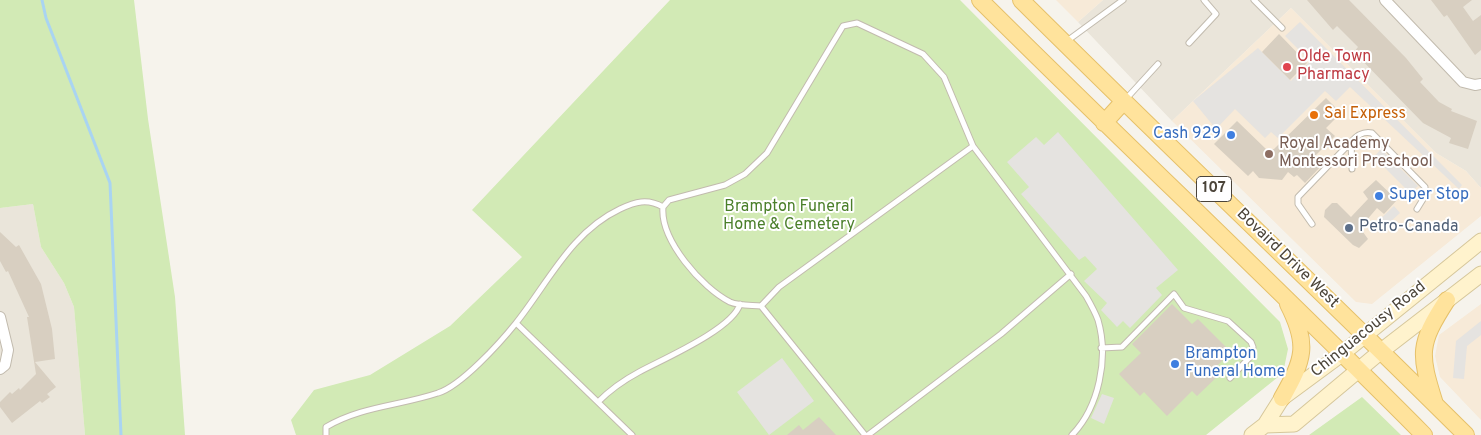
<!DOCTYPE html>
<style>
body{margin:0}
canvas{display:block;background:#f6f3ec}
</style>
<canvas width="1481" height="435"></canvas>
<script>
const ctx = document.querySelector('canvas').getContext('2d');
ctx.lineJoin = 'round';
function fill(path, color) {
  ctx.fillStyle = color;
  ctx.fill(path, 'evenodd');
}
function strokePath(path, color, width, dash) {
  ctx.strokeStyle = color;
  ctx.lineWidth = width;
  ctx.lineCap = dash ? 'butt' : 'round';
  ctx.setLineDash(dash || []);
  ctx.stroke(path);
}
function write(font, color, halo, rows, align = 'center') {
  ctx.font = font + ' Overpass,sans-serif';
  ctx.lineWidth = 4;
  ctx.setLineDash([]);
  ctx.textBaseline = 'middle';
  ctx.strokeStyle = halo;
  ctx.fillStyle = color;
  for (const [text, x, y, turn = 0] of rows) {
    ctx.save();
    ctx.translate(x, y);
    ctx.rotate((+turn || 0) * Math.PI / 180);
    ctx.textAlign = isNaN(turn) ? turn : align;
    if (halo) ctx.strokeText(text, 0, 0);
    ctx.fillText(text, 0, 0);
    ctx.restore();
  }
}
fill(new Path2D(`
 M1103,0H1481V188L1466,171L1436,153L1291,8L1172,121L1078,22Z
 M33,204L41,247L64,283L74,307L85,435H0V208Z`), '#eae5da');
fill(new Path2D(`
 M1056,0H1103L1078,22Z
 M1291,8L1436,153L1466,171L1481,188V216L1372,304L1356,302L1172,121Z
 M1481,304V420L1440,377L1435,356L1439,335Z`), '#f7ead8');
fill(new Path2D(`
 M0,0H134L148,119L175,297L185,435H85L74,307L64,283L41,247L33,204L0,208Z
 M670,0H960L1280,322L1288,349L1283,373L1206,435H296L291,420L314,390L370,375L450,326L522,257L472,210Z
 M1362,397L1401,435H1309Z`), '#d2eab5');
fill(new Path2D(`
 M1300,22L1462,185L1459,189L1350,87L1336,101L1325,91L1278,138L1271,132L1265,138L1235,109L1216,129L1193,101L1258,48L1291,81L1310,61L1285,36Z
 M1058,132L1178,270L1156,288L1162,295L1130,328L1123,321L1117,327L1101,310L1107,303L1084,281L1097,269L1085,256L1079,260L1021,194L1029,187L1007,162L1036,137L1044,145Z
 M1381,149L1418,186L1410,193L1374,157Z
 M1394,206L1400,213L1379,232L1373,226Z
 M1481,321V335L1467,346L1464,379L1453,378L1456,341Z
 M782,358L814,401L769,435L737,392Z
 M1102,394L1114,398L1104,424L1091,418Z`), '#e5e3e0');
strokePath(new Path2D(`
 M42,0L46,18L110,183L121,435`), '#a9d4f2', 3);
fill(new Path2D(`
 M1307,0H1349L1406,58L1423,79L1420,82L1439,102L1452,109L1451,111L1477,121L1468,149L1449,143L1451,138L1423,123L1354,52L1358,47L1337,26L1333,30Z
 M1431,0H1472L1463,7L1473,21L1481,15V50L1475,55L1447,15L1444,17Z
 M1279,34L1307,63L1290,80L1262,52Z
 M1326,98L1341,113L1326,128L1335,136L1315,156L1323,164L1305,183L1297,175L1294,177L1288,172L1282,180L1259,178L1253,171L1248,176L1214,144L1237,121L1266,149H1274Z
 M1376,180L1397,200L1384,214L1377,208L1360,228L1368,239L1359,248L1353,245L1324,217L1325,210L1332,203H1337L1351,217L1368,199L1363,192Z
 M0,232L16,247L19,245L41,284L52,329L55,359L35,362L56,387L47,394L50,397L42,403L40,401L12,423L0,407V402L10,392L12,394L19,388L20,390L36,374L27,317H29L8,271L6,272L0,261Z
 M1172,304L1192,324L1198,319L1227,348L1221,354L1225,358L1214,369L1220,374L1197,396L1192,391L1167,416L1144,392L1140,396L1119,374L1141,353L1132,344Z
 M819,417L836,435H787L799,425L803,430Z`), '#d8cfc1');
const service = new Path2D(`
 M1254,0L1282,28
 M1067,41L1123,0
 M1189,43L1216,14L1204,0
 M1125,100L1158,64
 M1352,169L1351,142C1357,135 1363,131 1372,133L1425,187V196L1417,209
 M1312,224L1298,204V197L1351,142
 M761,306L779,287L973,146
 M516,323L632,435
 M1101,348L1122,347L1174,294L1184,308L1228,321L1251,342L1253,347L1252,355L1230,378
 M598,402C610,390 624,380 639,372C663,359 733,329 740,304
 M326,435V427C362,406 399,406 438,393C461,386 500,343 516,323C548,283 571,232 620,209C635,202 647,198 663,207
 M865,435L761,306C752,305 739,306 730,302C702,288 660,240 663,207L669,200L725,185L745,174L767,153L843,26L857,23L923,54L944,77L973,146L1086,296C1090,303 1095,312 1098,320C1109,358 1099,407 1072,435
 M868,435L1001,334L1071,274`);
const minor = new Path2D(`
 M1385,0L1463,82L1475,85L1481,84
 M0,317L8,350L5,365L0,369`);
const secondary = new Path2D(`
 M1265,425L1294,424L1380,352L1481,274
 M1252,435L1265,425L1282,398L1343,353L1481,241`);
const primary = new Path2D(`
 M980,0C1127,146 1278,288 1424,435
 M1021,0C1168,146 1319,289 1466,435
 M1104,123L1123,102
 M1282,398C1304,359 1309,345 1288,304
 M1435,404C1419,353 1418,345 1447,300`);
strokePath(service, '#c2bbae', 7);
strokePath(minor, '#c2bbae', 12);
strokePath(secondary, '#d6c79b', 17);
strokePath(primary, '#e6c16a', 18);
strokePath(service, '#fff', 5);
strokePath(minor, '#fff', 10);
strokePath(secondary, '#fff3cd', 15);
strokePath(primary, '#ffe39c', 16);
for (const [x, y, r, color] of [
 [1287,67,5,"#e0444e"],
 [1314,115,5,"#e8710a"],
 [1231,135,5,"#3f7fe0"],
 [1269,154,5,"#8d6e63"],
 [1379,196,5,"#3f7fe0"],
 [1349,228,5,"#5c6f8a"],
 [1175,364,5,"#3f7fe0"]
]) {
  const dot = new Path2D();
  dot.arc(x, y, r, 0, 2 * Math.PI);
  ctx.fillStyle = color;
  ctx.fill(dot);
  strokePath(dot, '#fff', 2);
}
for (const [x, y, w] of [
 [1214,189,35]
]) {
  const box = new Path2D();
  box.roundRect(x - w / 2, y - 12.5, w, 25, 4);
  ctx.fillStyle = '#fff';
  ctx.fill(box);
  strokePath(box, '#4b4439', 1);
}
write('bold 15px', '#4b4439', null, [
 ["107",1214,189]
]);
write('16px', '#be3a42', '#fff', [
 ["Olde Town",1297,58],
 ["Pharmacy",1297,76]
], 'left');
write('16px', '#c56008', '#fff', [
 ["Sai Express",1324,115]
], 'left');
write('16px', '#366cbe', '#fff', [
 ["Cash 929",1221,135,"right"],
 ["Super Stop",1389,196],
 ["Brampton",1185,355],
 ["Funeral Home",1185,373]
], 'left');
write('16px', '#785e54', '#fff', [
 ["Royal Academy",1279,145],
 ["Montessori Preschool",1279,163]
], 'left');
write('16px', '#4a7f2a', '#fff', [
 ["Brampton Funeral",789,208],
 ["Home & Cemetery",789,226]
]);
write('16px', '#4e5e75', '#fff', [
 ["Petro-Canada",1359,228]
], 'left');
write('16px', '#4b4439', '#fff', [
 ["Bovaird Drive West",1287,259,44],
 ["Chinguacousy Road",1369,330,-39]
]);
</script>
